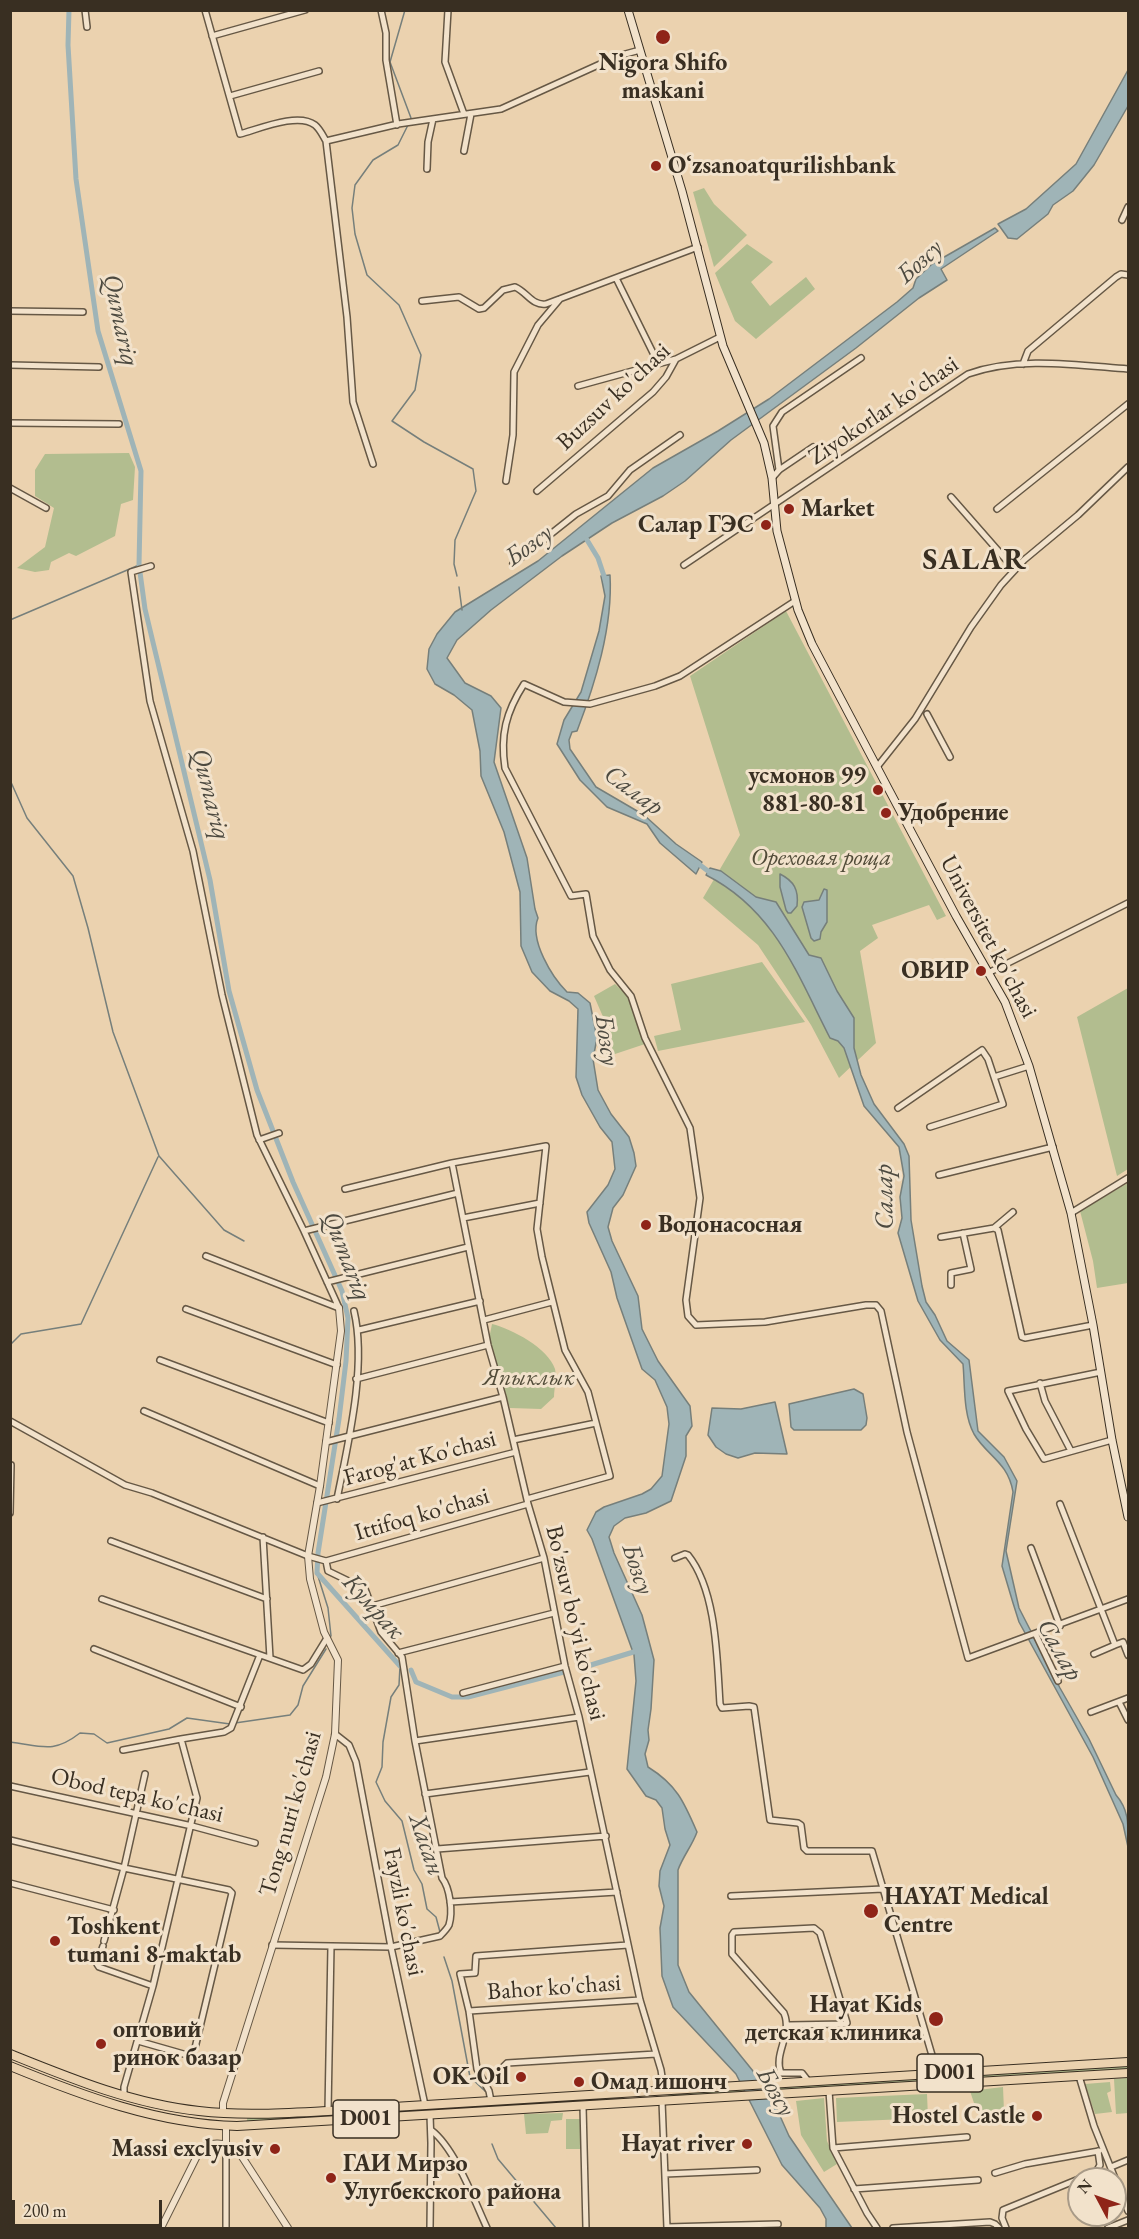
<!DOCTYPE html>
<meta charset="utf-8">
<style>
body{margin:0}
#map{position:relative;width:1139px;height:2239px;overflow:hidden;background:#ebd2af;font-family:"EB Garamond",serif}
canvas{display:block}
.frame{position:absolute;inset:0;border:12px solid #392f22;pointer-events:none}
.north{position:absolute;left:1067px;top:2167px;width:60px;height:60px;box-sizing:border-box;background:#f2e2cb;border:2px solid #a89a87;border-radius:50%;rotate:311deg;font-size:16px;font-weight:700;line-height:24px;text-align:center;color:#392f22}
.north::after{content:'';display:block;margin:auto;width:21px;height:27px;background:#8f2418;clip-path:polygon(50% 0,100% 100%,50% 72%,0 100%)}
.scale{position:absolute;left:12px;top:2200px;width:150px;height:27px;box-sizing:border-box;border:3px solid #392f22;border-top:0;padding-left:8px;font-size:18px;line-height:21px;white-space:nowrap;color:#392f22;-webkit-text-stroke:4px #f2e2cb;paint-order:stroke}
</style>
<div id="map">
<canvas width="1139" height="2239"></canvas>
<div class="frame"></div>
<div class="north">N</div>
<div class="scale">200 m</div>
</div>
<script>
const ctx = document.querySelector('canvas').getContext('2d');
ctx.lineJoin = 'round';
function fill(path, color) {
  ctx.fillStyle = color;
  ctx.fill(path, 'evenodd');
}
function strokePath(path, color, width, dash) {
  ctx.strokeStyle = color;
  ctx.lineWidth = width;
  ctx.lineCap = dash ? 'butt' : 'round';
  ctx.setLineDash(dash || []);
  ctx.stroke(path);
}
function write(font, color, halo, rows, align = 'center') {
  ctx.font = font + ' "EB Garamond",serif';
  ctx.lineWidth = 6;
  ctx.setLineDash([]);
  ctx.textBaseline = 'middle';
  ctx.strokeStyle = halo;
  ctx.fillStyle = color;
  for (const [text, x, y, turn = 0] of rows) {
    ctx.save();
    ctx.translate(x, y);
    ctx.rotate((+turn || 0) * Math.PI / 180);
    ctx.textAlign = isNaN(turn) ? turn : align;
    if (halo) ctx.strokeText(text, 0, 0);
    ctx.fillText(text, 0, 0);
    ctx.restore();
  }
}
fill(new Path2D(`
 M704,188L714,204L747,235L714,267L693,192Z
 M747,244L773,262L751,282L770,306L806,277L815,289L756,339L735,321L715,273Z
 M129,453L135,467L133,500L121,504L115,536L76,556L69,553L51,562L49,570L35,572L17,568L45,547L54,508L35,496V470L45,454Z
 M786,611L946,916L937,920L929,905L872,925L878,938L860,951L876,1043L839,1078L811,1025L758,945L703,898L740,835L690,676Z
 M762,962L805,1022L658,1051L654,1036L681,1030L671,984Z
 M615,984L630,998L645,1044L606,1057L604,1019L594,996Z
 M1128,988V1169L1117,1176L1077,1017Z
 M1128,1183V1283L1097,1288L1093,1261L1080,1211Z
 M492,1324C512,1329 548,1348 555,1369C557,1377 554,1389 554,1397L541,1409L510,1408L489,1339Z
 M1128,2065V2069L951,2079V2076Z
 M926,2078V2081L668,2097V2094Z
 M1128,2078V2113L1116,2114L1114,2079Z
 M1110,2082L1111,2091L1107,2093L1112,2112L1095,2114L1085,2084Z
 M1003,2087L1004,2111L977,2112L970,2091Z
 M927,2094L928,2118L837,2122L836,2098Z
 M824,2098L827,2141L837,2164L824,2172L801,2135L796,2101Z
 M552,2101V2104L247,2122V2118L336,2115Z
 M563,2113L562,2120L551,2121L548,2133L526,2134L524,2114Z
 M566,2119H580L581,2149H566Z`), '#b2bd8f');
const water = new Path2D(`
 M1128,70V106L1094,165L1073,191L1053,205L1048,214L1017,239L1008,238L998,224L1026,209L1076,164Z
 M995,228L998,231L941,269L947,280L919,298L856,348L731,440L685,481L663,496L612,523L562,556L491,610L457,640L447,658L465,683L491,696L501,708L494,762L527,858L535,909L538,918C529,940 552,977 567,992L578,993L590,1003L597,1038L593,1059L598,1090L611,1114L629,1137L634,1153L636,1166L623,1195L613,1208L608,1227L612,1241L638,1296L642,1329L658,1361L690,1406L692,1426L686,1436V1456L671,1501L646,1513L625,1518L614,1526L609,1537L614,1553L642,1615L654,1660L651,1709L648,1730L649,1740L645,1754L648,1767C677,1785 684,1802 697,1832C692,1846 683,1856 678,1870V1965L689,1992L753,2071L776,2107L789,2136L852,2228H826V2219L820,2208L782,2165L736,2074L673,2007L662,1976L660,1928L664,1906L659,1886L660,1871L670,1845L665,1829L662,1808L656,1800L646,1796L627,1769L636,1681L634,1655L592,1539L587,1530L596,1512L604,1507L642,1494L651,1489L662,1476L669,1424L667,1407L655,1380L642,1369L617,1298L611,1272L589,1223L587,1212L608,1185L615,1169L612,1142L600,1127L582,1095L576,1077L578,1009L569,1001L550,991L532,972L521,946L520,892L504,832L481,776L480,751L472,710L454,695L435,684L427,669L429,649L437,634L455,612L538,561L653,468L718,431L769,399L897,302L913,288L916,279L932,264Z
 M610,575C613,627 595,684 577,731L572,732L569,740L570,749L596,787L644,815L676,844L702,862L696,874L660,843L647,824L607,807L580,780L557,744L564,720L581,692L599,631L605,596L601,576Z
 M710,868L721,871L756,897L776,902L809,955L821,958L837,991L854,1018V1048L861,1075L874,1104L904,1144L909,1156L911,1220L922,1286L926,1302L935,1315L947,1341L969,1360L978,1431L1004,1457L1017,1481L1006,1551L1019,1608L1060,1688L1089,1739L1116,1795C1130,1811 1128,1827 1128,1847L1123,1824L1093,1757L1019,1622L1013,1603L1002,1566L1013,1492C1008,1462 987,1456 974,1434C963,1414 965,1385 963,1364L940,1340L918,1301L898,1233L902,1218L900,1197L904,1176L899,1147L864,1106L844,1048L838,1041L830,1038C797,974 775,910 706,875Z
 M780,874C794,881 799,890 797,906L791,913H788L786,910L780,887Z
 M824,889L827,890V922L821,932L820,939L814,941L811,938L802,907L804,902L819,900Z
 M854,1389L863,1394L867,1418L866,1425L861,1430H794L791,1427L789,1404Z
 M775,1402L787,1454L755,1453L738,1458L726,1454L716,1447L708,1435L712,1408L741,1409Z`);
fill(water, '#9fb4b7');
strokePath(water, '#767f7b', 1.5);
strokePath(new Path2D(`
 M405,10L390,62L411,118L410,121
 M408,125L398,145L373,160L355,185L352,208L355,234L367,275L399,305L421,355L415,390L392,421L424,442L473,469L476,491L455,540L454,564L457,576
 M459,587L462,610
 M10,620L139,565
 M10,780L27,818L73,876L88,928L113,1032L159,1156L224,1230L244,1241
 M10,1345L21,1334L81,1324L158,1157
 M317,1573L328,1608L331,1636
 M400,1666L399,1685L391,1697L383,1742L382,1767L376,1782L385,1801L402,1821L414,1870L422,1884L427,1909L436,1917L440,1932
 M235,1723L290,1715L298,1705L303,1686L326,1649
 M10,1742C42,1746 53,1754 80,1733L94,1734L107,1743L169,1729L187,1718L230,1724
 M444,1957L452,1981L470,2077L485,2091
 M492,2144L498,2159L556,2228`), '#767f7b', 1.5);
strokePath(new Path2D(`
 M69,10L68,45L76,179L98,331L141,471L139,565L145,609L210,880L229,991L257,1090L293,1182L342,1291L348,1318L346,1361L339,1419L318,1553L317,1573L400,1666
 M584,535L598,558L606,582
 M696,862L712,874
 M581,1668L640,1650
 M411,1670L416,1682L452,1697H468L564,1672`), '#9fb4b7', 5);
const minor = new Path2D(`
 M85,10L87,27
 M205,10L240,134C259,129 298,112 315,125C320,129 323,136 326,141L347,317L353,402L373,464
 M381,10L386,33V60L397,125
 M448,10L445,62L464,114
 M212,36L305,10
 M230,96L319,71
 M326,141L398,124L501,109L618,56L640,50
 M464,151L471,114
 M427,169L428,142L433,119
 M1122,220L1128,207
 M616,278L658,363
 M422,301L459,297L479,309L484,308L503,290L515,287C527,292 532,306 546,304L698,247
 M10,311L83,312
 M1023,364L1028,351L1116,277L1121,274L1128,275
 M10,365L99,367
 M578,386L676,359
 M10,423L119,424
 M779,470L773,426L782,412L861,358
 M772,478L779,470L813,447
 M506,481L513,435L514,372L538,325L560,299
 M10,488L46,508
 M537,491L653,392L666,377L676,359L720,337
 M951,497L1015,570
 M997,509L1128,404
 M513,564L576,514L608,496L630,470L680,435
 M684,565L968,374C1018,356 1076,365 1128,369
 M151,566L131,572L150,701L193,851L222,995L257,1135L304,1231L339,1308
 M795,601L680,676L655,686L590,704L564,702L524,684C506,712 500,735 505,768L571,896L586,894L593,936L610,970L631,996L645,1038L690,1128L700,1198L686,1300L688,1316L696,1325L765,1322L866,1305H876L881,1311L907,1432L968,1658L1128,1599
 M927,714L950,757
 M877,767L915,719L971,627L1001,585L1024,560L1078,515L1128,467
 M988,973L1128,903
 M994,1077L1029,1066
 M898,1108L982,1050L988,1059L1003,1104L930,1127
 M259,1140L279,1133
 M452,1163L488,1345L503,1397L528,1504L544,1558L565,1666L579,1717L640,2000L661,2070L664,2090
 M939,1175L1053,1147
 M345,1189L452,1163L546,1146L537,1229L542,1257L565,1350L588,1392L610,1476L527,1499
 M1071,1213L1128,1178
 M463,1218L540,1203
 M994,1228L1013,1212
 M304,1231L458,1193
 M941,1237L994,1228L998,1230L1022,1337L1025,1338L1093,1325
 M206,1256L339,1308
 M327,1282L468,1247
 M951,1285V1273L971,1269L963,1233
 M186,1309L337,1365
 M484,1320L552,1302
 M359,1330L480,1301
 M160,1360L329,1423
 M1101,1372L1008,1391L1026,1429L1044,1459L1112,1440
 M356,1379L488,1345
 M1040,1383L1045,1401L1071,1451
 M144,1411L320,1486
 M10,1421L125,1485L152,1493L308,1556L326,1561L528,1504
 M513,1440L596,1423
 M326,1442L503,1397
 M337,1499C348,1444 367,1366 354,1311
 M317,1503L516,1452
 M1060,1504L1115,1645L1094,1654
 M10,1513L11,1465
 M263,1537L270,1658
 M111,1541L267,1599
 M1031,1548L1060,1626
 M675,1558L685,1554L688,1555C717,1591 717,1660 720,1704L722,1708L749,1706L754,1707L770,1820L798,1823L801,1825L804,1848L807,1851H872L934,2062L938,2084
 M102,1599L303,1670L311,1664L327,1638
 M372,1606L544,1558
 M1036,1635L1058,1681
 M1115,1645L1123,1642L1128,1655
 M94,1649L241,1707
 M398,1653L554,1613
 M463,1693L565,1666
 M1119,1702L1128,1720
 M1091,1712L1128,1698
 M335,1734L349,1745L356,1762L391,1947L425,2105
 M415,1741L579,1717
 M123,1750L181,1739
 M10,1786L192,1826L255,1843
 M425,1794L590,1772
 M10,1840L124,1868L229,1890L232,1893L195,2048L187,2055L138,2041
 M437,1849L606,1836
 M10,1883L114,1910
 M731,1896L883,1889
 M450,1902L617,1892
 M104,1941L124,1868L145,1774
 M272,1945L391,1947L440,1936C443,1933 447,1929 449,1925C453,1912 450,1888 442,1878L415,1741L402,1657L381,1632L365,1589L328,1571L326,1561
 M103,1946L97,1964L99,1967L153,1986
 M469,2011L640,2000
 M789,2025L846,2024L847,2023L820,1933L814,1928L734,1932L732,1935V1954L784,2013C793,2035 773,2053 781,2073H802L809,2082
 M1079,2076L1094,2126L1128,2211
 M504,2079L503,2067L507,2063L656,2054
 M829,2091L833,2148L867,2213L877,2228
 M124,2096V2087L153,1986L197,1798L181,1739L224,1732L231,1728L260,1655
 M491,2101L489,2091L477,2069L469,2011L460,1974L475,1973L476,1956L628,1945
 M662,2101L667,2228
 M583,2106L586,2228
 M328,2111L331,1946
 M430,2115L431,2143L430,2228
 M431,2130C455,2148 474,2200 487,2228
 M833,2148L967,2137
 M1111,2167L1128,2160
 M995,2173L1025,2164L1099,2151
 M665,2174L757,2170
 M854,2189L978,2180
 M667,2227L778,2224
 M226,2228V2144
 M893,2228L990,2222L995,2224L999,2228
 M1006,2228L1002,2218L1003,2210L1096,2172L1100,2165L1098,2151
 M1108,2228L1128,2220`);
const tertiary = new Path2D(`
 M223,2113V2103L326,1777L335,1734L338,1660L324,1632L310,1579L308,1556L320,1486L341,1331L339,1308
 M226,2144V2126
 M161,2228L200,2150C210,2140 225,2143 237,2149L288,2228`);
const secondary = new Path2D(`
 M628,10L682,191L723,346L764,443L772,478L777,531L798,610L812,644L889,790L956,916L1005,1002L1029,1066L1071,1213L1093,1325L1112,1440L1128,1517`);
const trunk = new Path2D(`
 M10,2054C72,2079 133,2104 199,2111C242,2116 286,2113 328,2111L1128,2062
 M10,2066C83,2096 158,2124 237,2126L1128,2073`);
strokePath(minor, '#665845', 8);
strokePath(tertiary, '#665845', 8);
strokePath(secondary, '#392f22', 9);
strokePath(trunk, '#392f22', 10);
strokePath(minor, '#f2e2cb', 5);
strokePath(tertiary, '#f2e2cb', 6);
strokePath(secondary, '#f2e2cb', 7);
strokePath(trunk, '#ebd2af', 8);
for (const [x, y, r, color] of [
 [663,37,8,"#8f2418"],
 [656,166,6,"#8f2418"],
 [789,509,6,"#8f2418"],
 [766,525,6,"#8f2418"],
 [878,790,6,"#8f2418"],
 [886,813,6,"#8f2418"],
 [981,971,6,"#8f2418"],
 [646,1225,6,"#8f2418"],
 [871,1911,8,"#8f2418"],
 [55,1941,6,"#8f2418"],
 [936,2019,8,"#8f2418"],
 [101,2044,6,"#8f2418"],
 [521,2077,6,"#8f2418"],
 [579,2082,6,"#8f2418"],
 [1037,2116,6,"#8f2418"],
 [747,2144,6,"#8f2418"],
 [275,2149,6,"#8f2418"],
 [331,2178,6,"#8f2418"]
]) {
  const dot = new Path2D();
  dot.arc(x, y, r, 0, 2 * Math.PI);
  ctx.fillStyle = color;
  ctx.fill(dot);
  strokePath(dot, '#f2e2cb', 2);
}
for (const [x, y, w] of [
 [950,2073,66],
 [366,2119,66]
]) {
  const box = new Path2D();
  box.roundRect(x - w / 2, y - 19, w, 38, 4.5);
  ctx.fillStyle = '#f2e2cb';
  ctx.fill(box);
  strokePath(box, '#392f22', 1.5);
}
write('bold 22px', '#392f22', null, [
 ["D001",950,2073],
 ["D001",366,2119]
]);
write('bold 24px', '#392f22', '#f2e2cb', [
 ["Nigora Shifo",663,63,"center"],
 ["maskani",663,91,"center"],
 ["Oʻzsanoatqurilishbank",668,166],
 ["Market",801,509],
 ["Салар ГЭС",754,525,"right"],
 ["усмонов 99",866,776,"right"],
 ["881-80-81",866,804,"right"],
 ["Удобрение",898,813],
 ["ОВИР",969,971,"right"],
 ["Водонасосная",658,1225],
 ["HAYAT Medical",884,1897],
 ["Centre",884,1925],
 ["Toshkent",67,1927],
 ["tumani 8-maktab",67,1955],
 ["Hayat Kids",922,2005,"right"],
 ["детская клиника",922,2033,"right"],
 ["оптовий",113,2030],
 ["ринок базар",113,2058],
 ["OK-Oil",509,2077,"right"],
 ["Омад ишонч",591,2082],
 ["Hostel Castle",1025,2116,"right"],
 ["Hayat river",735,2144,"right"],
 ["Massi exclyusiv",263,2149,"right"],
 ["ГАИ Мирзо",343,2164],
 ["Улугбекского района",343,2192]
], 'left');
write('24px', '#392f22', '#f2e2cb', [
 ["Buzsuv ko'chasi",614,397,-43],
 ["Ziyokorlar ko'chasi",884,411,-34],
 ["Universitet ko'chasi",988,937,62],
 ["Farog'at Ko'chasi",420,1459,-15],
 ["Ittifoq ko'chasi",422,1515,-16],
 ["Bo'zsuv bo'yi ko'chasi",575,1623,77],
 ["Obod tepa ko'chasi",137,1796,13],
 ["Tong nuri ko'chasi",291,1814,-74],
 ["Fayzli ko'chasi",403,1912,79],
 ["Bahor ko'chasi",554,1988,-4]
]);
write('italic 24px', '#514b38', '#f2e2cb', [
 ["Ореховая роща",821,858],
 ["Япыклык",529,1378]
]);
write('italic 26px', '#4d4a40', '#f2e2cb', [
 ["Бозсу",920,262,-42],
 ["Qumariq",120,320,78],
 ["Бозсу",529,546,-36],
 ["Салар",633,791,36],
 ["Qumariq",210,794,76],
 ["Бозсу",606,1040,82],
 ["Салар",885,1197,-91],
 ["Qumariq",346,1256,69],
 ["Бозсу",637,1569,72],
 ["Кумрак",373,1607,48],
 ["Салар",1059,1650,61],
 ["Хасан",426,1845,71],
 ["Бозсу",775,2092,61]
]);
ctx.letterSpacing = '1.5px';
write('bold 30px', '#392f22', '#f2e2cb', [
 ["SALAR",975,561]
]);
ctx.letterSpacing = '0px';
</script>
